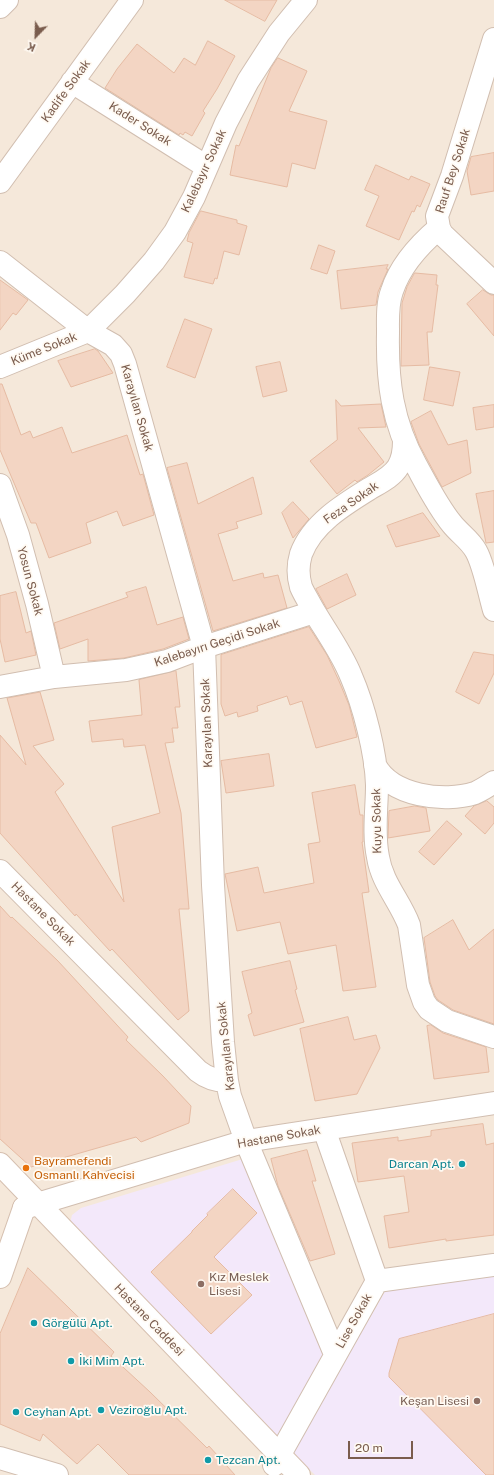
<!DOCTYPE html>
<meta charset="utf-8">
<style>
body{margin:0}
#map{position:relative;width:494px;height:1475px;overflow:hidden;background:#fdf6ec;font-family:"Public Sans",sans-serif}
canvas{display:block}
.north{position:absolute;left:16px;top:16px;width:40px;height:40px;-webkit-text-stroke:3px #fffaf3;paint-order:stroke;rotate:203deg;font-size:11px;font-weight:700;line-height:16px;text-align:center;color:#7a5c4d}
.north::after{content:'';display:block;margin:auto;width:14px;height:18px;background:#7a5c4d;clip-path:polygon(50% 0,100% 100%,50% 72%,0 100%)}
.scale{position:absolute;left:348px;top:1441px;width:65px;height:18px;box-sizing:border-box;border:2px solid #7a5c4d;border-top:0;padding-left:5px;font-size:12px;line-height:14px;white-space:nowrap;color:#7a5c4d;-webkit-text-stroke:3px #fffaf3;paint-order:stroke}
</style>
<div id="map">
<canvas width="494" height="1475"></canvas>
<div class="north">K</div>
<div class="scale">20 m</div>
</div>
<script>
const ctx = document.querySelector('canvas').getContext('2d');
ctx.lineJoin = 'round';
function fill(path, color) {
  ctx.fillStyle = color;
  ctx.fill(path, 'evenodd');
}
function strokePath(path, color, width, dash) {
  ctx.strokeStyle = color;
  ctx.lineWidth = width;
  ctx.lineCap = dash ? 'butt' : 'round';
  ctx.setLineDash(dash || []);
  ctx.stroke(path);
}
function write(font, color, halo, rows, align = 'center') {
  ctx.font = font + ' "Public Sans",sans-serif';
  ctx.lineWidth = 3.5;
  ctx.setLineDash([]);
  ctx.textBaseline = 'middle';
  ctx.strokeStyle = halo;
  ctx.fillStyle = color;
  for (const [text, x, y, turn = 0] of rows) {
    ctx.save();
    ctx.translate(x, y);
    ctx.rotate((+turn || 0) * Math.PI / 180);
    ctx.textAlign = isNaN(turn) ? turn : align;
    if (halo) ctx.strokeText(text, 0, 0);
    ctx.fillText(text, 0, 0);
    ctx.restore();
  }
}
fill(new Path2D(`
 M0,0H494V1475H0Z`), '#f5e8da');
fill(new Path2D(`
 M246,1158L326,1350L278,1440L70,1223L72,1215L81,1208Z
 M494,1273V1475H315L292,1453L387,1288Z`), '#f3e8fa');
const building = new Path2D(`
 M225,0H277L265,21Z
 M208,41L235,56L217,89L203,111L205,113L192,136L185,132L183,135L180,133L179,135L105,88L117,69L137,44L174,73L184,58L195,65Z
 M278,58L307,71L289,111L327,121L315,169L292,163L287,187L230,175L236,145L239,146L271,68Z
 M494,153V191L471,195L467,171L471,157Z
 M376,165L409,180L411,176L430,184L420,207L417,205L414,212L412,211L399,240L366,226L379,196L365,190Z
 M201,211L237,220V223L247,226L239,255L224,251L217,279L215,278L213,284L184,277L193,243L187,241L189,233Z
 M319,245L335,251L327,274L311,269Z
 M388,265L386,269H388L378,292L376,305L341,309L337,271Z
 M415,273L437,275L436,285H438L432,332H427L429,365L401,366L402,303L407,287Z
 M0,280L28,300L16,315L13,313L0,330Z
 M483,290L491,295H494V336L467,304Z
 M185,319L212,329L195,378L167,367Z
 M95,349L98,351L113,373L71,387L58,361Z
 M280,362L287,391L263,397L256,367Z
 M430,367L460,372L453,406L424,400Z
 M0,384H2L21,435L30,431L33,438L62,427L72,453L127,435L140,475L143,474L154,515L123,526L117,511L86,523L91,543L49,558L36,523H31L0,450Z
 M336,400L341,406L381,404L386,427L358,428L384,462L368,475L357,482L355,480L337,494L310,461L337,440Z
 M494,405V427L476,430L473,408Z
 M431,411L448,445L467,440L471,473L442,487L419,444L411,422Z
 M187,463L198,504L253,477L262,514L236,522L238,528L218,534L233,581L263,573L264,578L278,575L287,608L213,631L167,468Z
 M494,491V542L486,543L476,494Z
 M293,502L309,519L293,538L282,513Z
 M423,513L440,536L396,547L387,526Z
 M347,574L356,595L327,609L316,589Z
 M146,587L157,625L183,617L189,639L163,649L124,658L88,661V639L60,649L54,623L128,597L126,593Z
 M16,592L26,633L31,631L36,655L5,662L0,639V596Z
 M309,627L327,655L339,681L349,705L357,737L316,748L302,701L290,705L287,696L257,706L258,711L238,717L237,712L225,716L221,704V655Z
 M474,652L494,655V673L479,704L456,692Z
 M176,671L180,707H175L178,728H172L174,742L165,743L181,813L189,909H179L189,1011L178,1020L112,949L110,951L76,914L75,916L0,833V735L26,765L7,698L40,692L54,740L33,746L64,784L55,792L124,902L112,827L160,813L145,745L124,747L123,739L92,742L89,721L142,715L139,680Z
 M269,754L274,786L226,793L221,761Z
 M355,785L360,815H363V842H362L369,892L362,893L376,987L343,991L336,945L288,954L280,922L237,931L225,874L258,867L264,893L314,883L308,844L320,842L312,793Z
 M487,801L494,807V823L485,834L465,816L474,806Z
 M415,806L426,808L430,831L388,838L389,811Z
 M447,821L462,834L434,865L419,852Z
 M0,906L11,918L12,917L58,961L128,1037L126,1040L163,1076L191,1106L189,1123L141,1142L136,1137L31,1167L0,1139Z
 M453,920L469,950L494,929V1024L453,1010L438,1000L435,996L430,982L424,938Z
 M290,961L297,989L295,990L304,1022L254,1036L248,1015L252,1013L242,972Z
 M348,1017L354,1040L376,1035L380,1048L357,1094L315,1101L300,1029Z
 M431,1025L443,1033L486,1047L489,1072L434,1079L427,1026Z
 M483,1124L486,1145L494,1143V1235L446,1241V1239L389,1248L384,1216L409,1212L404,1176L358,1182L352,1143L398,1137V1141L431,1136V1131Z
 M307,1150L316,1181H312L335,1254L310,1261L278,1186L271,1159Z
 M233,1189L257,1213L214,1257L252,1295L211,1334L151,1272L192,1232V1231L208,1215L207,1214Z
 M28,1268L114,1352L111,1356L150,1392L207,1448L209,1446L235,1475H129L98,1444L77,1464L43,1434L40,1441L0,1424V1334Z
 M494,1314V1475H486L389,1377V1373L399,1339Z`);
fill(building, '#f3d5c3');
strokePath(building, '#e6bba3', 1);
const street = new Path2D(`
 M0,7L7,0
 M494,39L452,176L437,216L439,228L442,234L494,283
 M72,82L207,167
 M0,182L132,0
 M439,228C419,245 400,266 392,291C387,304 388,319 388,333C387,381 392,422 416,465C427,485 438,507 452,524C460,534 470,540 476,551C484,565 489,593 494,610
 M0,262L88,331L113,345L121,354L125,364L204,647L213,885L223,1042L227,1081L230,1096L246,1141L335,1354
 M0,367L88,331L125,294L154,261L175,232L194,197L226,123L248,81L279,33L306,0
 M404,441C404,451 403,459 398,467C392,477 379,483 369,489C343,505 312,524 301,554C298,564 298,577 301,587C304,594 308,600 311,606C324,629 341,651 351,676C364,706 376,753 377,785C377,809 373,833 378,857C382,883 400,901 409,925L418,985L424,1002L429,1009L447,1021L494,1037
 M0,485L18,535L37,604L54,677
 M0,687L54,677L126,670L167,661L204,647L314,612
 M375,765C391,796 444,803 475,793C482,790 488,786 494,782
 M0,871L198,1071C207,1078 216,1081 227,1081
 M324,1129L377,1281
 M24,1208L246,1141L494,1103
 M0,1458L57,1475
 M274,1465L377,1281L494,1265`);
const secondary = new Path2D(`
 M0,1164L299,1475
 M0,1277L24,1208`);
strokePath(street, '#d1beb0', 24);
strokePath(secondary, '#d6c0b0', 24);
strokePath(street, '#fff', 22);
strokePath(secondary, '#fff', 22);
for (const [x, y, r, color] of [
 [462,1164,4,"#0f9aa8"],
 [26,1168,4,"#e8710a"],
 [201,1284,4,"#8d6e63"],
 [34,1323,4,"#0f9aa8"],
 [71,1361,4,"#0f9aa8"],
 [477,1401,4,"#8d6e63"],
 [101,1410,4,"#0f9aa8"],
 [16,1412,4,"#0f9aa8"],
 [208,1460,4,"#0f9aa8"]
]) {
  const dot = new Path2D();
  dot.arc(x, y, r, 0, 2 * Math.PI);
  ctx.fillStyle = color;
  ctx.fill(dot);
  strokePath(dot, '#fffaf3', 1.5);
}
write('12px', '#7a5c4d', '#fffaf3', [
 ["Kadife Sokak",66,91,-54],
 ["Kader Sokak",140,124,32],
 ["Kalebayır Sokak",204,171,-65],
 ["Rauf Bey Sokak",453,171,-72],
 ["Küme Sokak",44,349,-22],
 ["Karayılan Sokak",137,408,74],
 ["Feza Sokak",351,503,-35],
 ["Yosun Sokak",30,581,75],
 ["Kalebayırı Geçidi Sokak",217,643,-18],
 ["Karayılan Sokak",207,723,-92],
 ["Kuyu Sokak",377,821,-91],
 ["Hastane Sokak",43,914,45],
 ["Karayılan Sokak",226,1046,-96],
 ["Hastane Sokak",279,1137,-10],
 ["Hastane Caddesi",149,1320,46],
 ["Lise Sokak",354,1321,-61]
]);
write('12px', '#c56008', '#fffaf3', [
 ["Bayramefendi",34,1161],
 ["Osmanlı Kahvecisi",34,1175]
], 'left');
write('12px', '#0d838f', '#fffaf3', [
 ["Darcan Apt.",454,1164,"right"],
 ["Görgülü Apt.",42,1323],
 ["İki Mim Apt.",79,1361],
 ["Veziroğlu Apt.",109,1410],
 ["Ceyhan Apt.",24,1412],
 ["Tezcan Apt.",216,1460]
], 'left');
write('12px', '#785e54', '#fffaf3', [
 ["Kız Meslek",209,1277],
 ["Lisesi",209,1291],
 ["Keşan Lisesi",469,1401,"right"]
], 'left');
</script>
